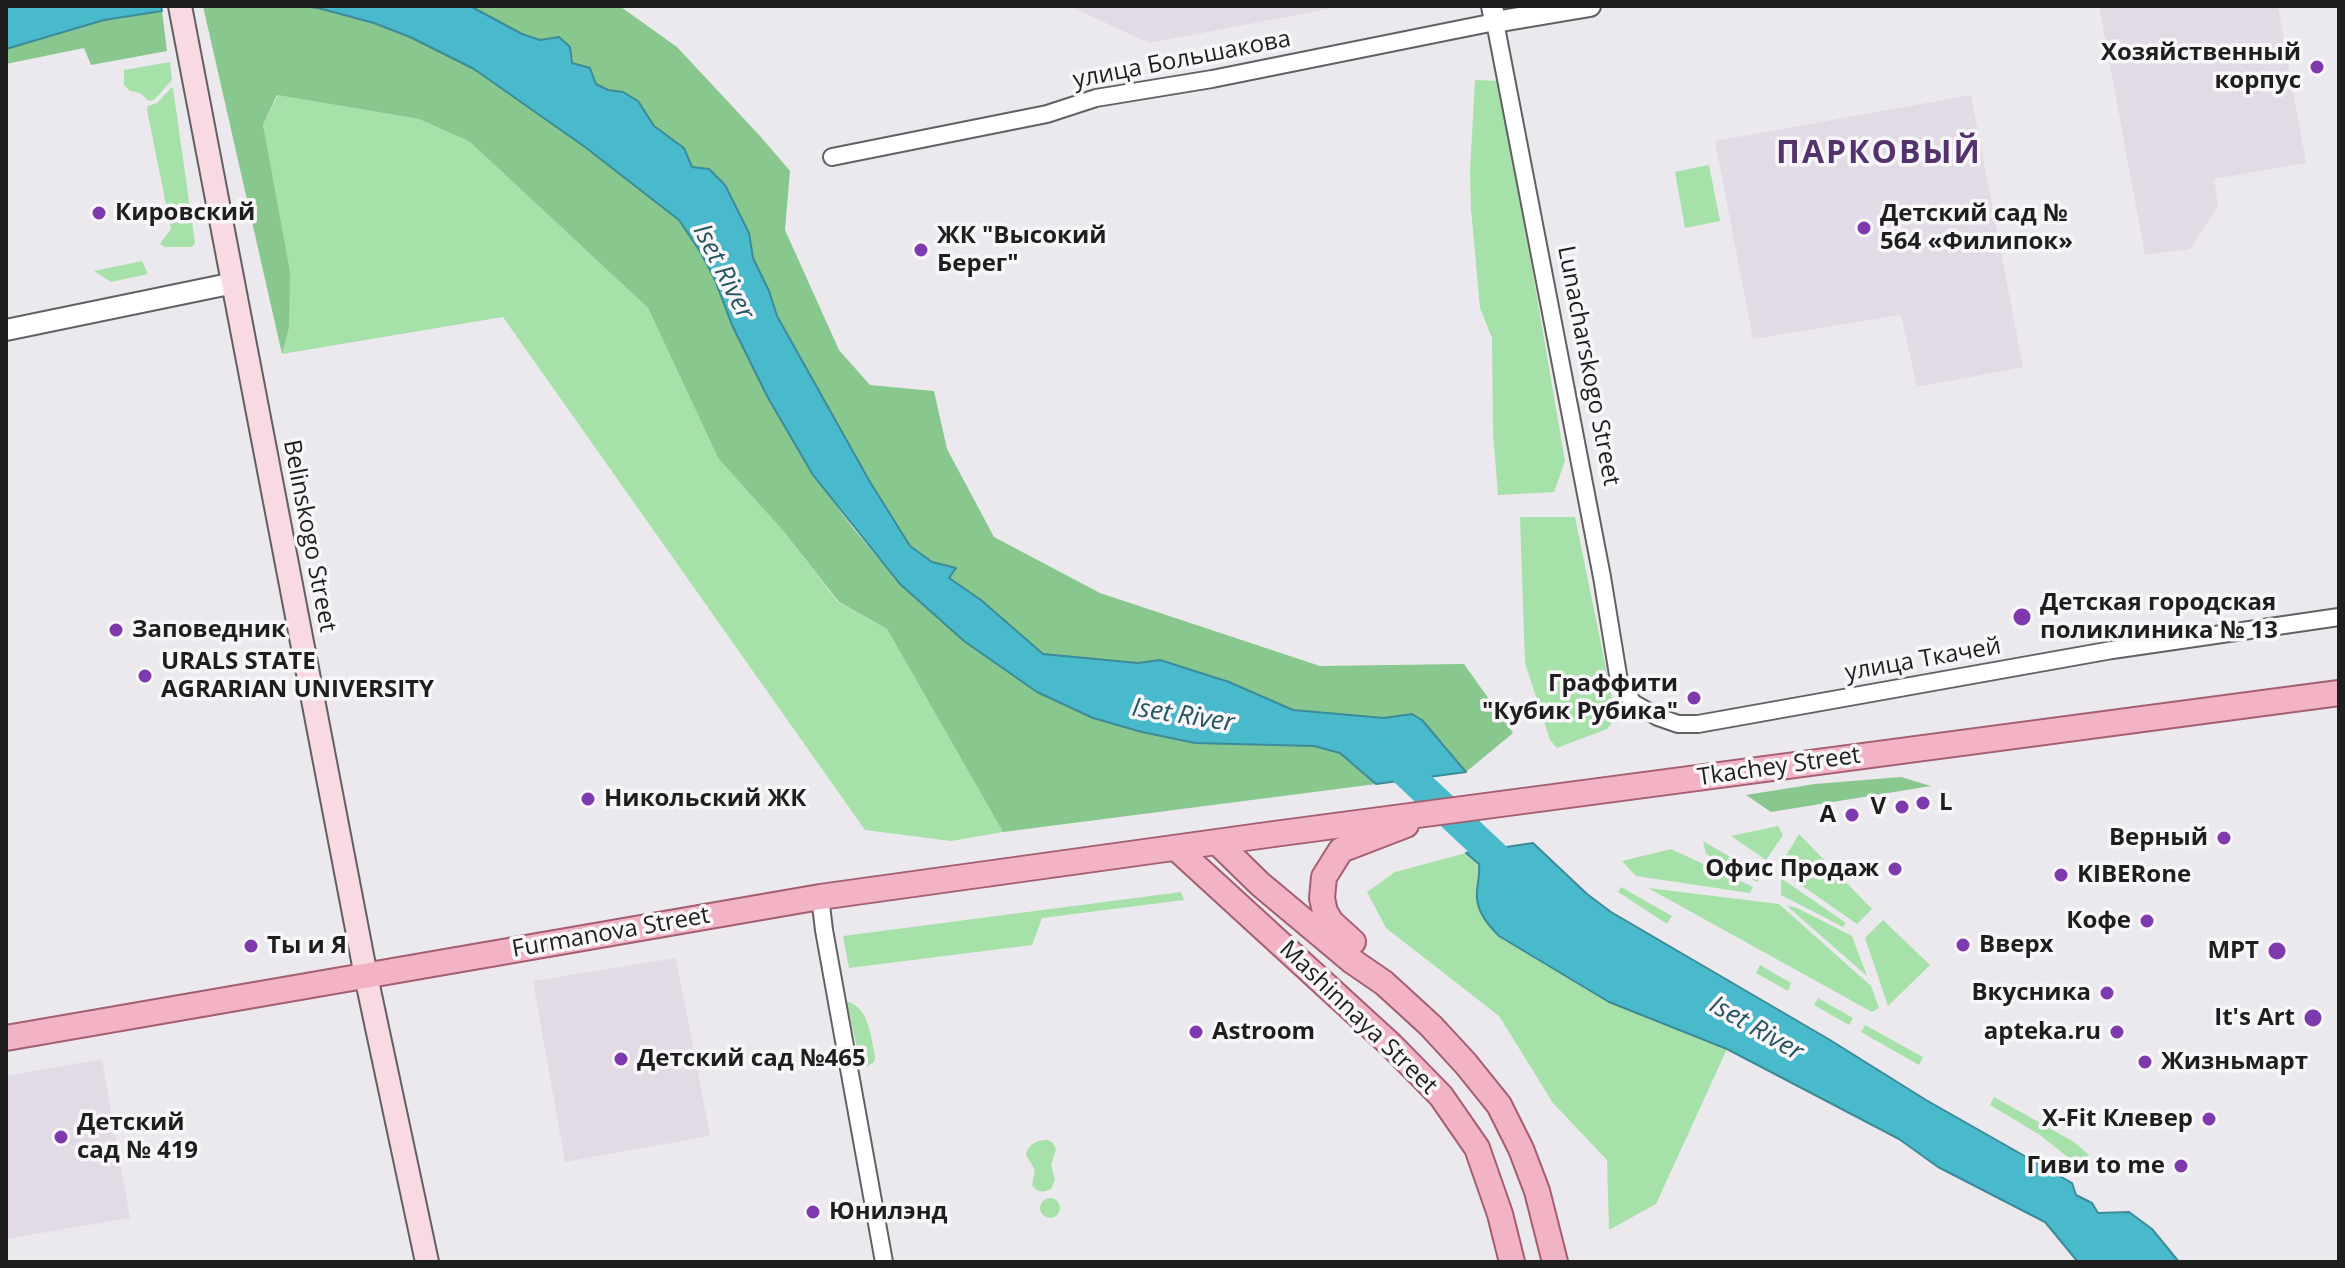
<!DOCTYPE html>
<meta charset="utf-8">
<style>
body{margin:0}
#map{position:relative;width:2345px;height:1268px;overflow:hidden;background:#ebe9ed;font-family:"Open Sans",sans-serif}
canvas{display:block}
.frame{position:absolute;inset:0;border:8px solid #1f1e1f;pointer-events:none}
</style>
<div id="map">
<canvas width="2345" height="1268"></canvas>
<div class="frame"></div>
</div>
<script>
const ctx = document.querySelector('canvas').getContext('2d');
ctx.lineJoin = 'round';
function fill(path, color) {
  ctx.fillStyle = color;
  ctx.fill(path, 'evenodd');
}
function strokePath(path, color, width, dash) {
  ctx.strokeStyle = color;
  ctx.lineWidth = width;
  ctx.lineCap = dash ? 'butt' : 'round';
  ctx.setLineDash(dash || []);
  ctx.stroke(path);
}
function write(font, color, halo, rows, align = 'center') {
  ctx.font = font + ' "Open Sans",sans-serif';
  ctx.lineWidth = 7;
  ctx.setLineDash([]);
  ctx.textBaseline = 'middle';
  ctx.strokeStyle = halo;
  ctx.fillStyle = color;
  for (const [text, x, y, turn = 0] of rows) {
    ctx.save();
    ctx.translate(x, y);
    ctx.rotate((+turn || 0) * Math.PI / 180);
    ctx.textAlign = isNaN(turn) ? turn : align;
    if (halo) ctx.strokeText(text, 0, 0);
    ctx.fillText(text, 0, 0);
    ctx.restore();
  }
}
fill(new Path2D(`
 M1069,6H1344L1149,43Z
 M2099,6H2278L2306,163L2214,179L2218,206L2190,249L2145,255Z
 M1971,95L2023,367L1917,387L1901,315L1753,339L1715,141Z
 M676,958L710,1136L565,1162L533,981Z
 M102,1059L130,1218L6,1239V1076Z`), '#e2dbe5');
fill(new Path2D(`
 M170,62L172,80L154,100L149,101L140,93L130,91L124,85V70Z
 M1475,80L1500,81L1565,461L1554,492L1498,495L1493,433L1492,338L1480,308L1471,209L1470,172Z
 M171,88H173L195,243L192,247H165L160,244L171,229L147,110L148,106L157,103Z
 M278,95L419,119L470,142L648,308L718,458L784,532L838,602L887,629L1003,832L951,841L865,830L503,317L282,354L289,328L263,125Z
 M1709,165L1720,221L1685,228L1675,172Z
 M142,261L148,274L111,282L94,271Z
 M1520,517H1575L1616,717L1607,729L1557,748L1550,740L1525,663Z
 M1778,826L1783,835L1766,860L1731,836Z
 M1799,834L1872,909L1857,924L1778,869Z
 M1703,841L1761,875L1757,882L1706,854Z
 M1671,849L1753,887L1750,893L1636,876L1622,861Z
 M1466,853L1479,864L1480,877L1476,892L1499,936L1609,1002L1727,1049L1656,1204L1609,1230L1607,1160L1553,1103L1499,1016L1386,928L1367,892L1395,872Z
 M1781,878L1846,923L1843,927L1781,895Z
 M1621,887L1672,916L1667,924L1618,892Z
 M1648,888L1779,904L1871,986L1879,1008L1872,1012Z
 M1181,892L1184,900L1042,918L1032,945L849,968L843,936Z
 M1787,906L1795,907L1852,936L1867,976Z
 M1883,920L1930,965L1888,1006L1865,938Z
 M1760,965L1791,983L1788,991L1756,973Z
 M1818,998L1853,1018L1849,1025L1814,1005Z
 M846,1001C869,1007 871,1036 875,1057L874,1062L866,1067L861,1064Z
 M1865,1025L1923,1057L1919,1065L1861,1032Z
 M1994,1097L2074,1142L2089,1155L2079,1166L2040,1135L1990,1105Z
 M1047,1140L1052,1142L1056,1149L1051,1165L1055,1179L1052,1188C1045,1193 1037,1193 1032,1185L1035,1170L1026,1155C1028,1144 1037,1140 1047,1140Z
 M1040 1208a10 10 0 1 1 20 0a10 10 0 1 1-20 0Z`), '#a7e1aa');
fill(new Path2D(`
 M203,6L318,8L374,23L410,37L474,69L585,147L679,220L701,253L715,280L732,325L767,397L813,475L853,528L900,584L964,641L1037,692L1093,718L1142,732L1195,743L1314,746L1340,753L1376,784L1003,832L887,629L839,602L784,532L718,458L648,308L470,142L419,119L277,95L263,125L290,272L289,328L282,354Z
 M470,6L621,7L677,47L760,136L790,171L785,230L839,350L870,385L934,391L947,449L994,537L1100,593L1320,666L1464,664L1513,733L1466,772L1444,744L1412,714L1384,718L1293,710L1229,682L1160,660L1138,663L1043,654L981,600L948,578L956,568L932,562L910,546L870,482L777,316L769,291L753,258L749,233L725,185L692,167L684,148L654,126L637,101L623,92L608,90L596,84L590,68L572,64L540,40L522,34Z
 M162,11L167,51L91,65L84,48L6,64V49L104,20Z
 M1901,777L1931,786L1771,812L1746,795L1815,784Z`), '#88c78d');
const water = new Path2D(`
 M6,6H161L162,11L104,20L6,49Z
 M301,6H470L522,34L540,40L559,37L570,47L572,63L590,68L596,84L608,90L623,92L638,101L654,126L684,148L692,167L709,169L725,185L749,233L753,258L769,291L777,316L870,482L910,546L932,562L956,568L949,578L981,600L1043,654L1138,663L1160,660L1229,682L1293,710L1384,718L1412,714L1422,720L1466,772L1376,784L1340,753L1314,746L1195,743L1142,732L1093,718L1037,692L964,641L900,584L813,475L767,396L732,325L715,280L701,253L679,220L585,147L474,69L410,37L374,23L318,8Z
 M1533,843L1587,894L1611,912L1830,1040L1926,1100L2072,1183L2076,1195L2092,1203L2098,1213L2129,1212L2152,1229L2179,1262H2078L2045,1222L1938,1167L1899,1139L1727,1049L1609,1002L1499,936C1486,923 1475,909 1477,890C1478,881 1480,873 1479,864L1466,853Z`);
fill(water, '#48bacc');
strokePath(water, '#3c8b98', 2);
strokePath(new Path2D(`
 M1383,751L1517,877`), '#48bacc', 30);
const minor = new Path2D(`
 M832,157L1047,114L1096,98L1212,79L1495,22L1602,577L1619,681L1633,703L1658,717L1678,724H1698L2112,650L2339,617
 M820,897L824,930L884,1262`);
const tertiary = new Path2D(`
 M1492,6L1495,22L1590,6
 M6,330L234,283`);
const secondary = new Path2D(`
 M180,6L366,976L427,1262`);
const primary = new Path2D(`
 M1218,843L1260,884L1352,961L1384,983L1431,1026L1466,1064L1499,1105L1521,1149L1537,1191L1555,1262
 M1177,849L1391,1045L1441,1096L1477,1148L1500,1214L1512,1262
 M1353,942L1331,922L1325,912L1322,898L1324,877L1341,850L1406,825
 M6,1038L820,897L1274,834L2339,693`);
strokePath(minor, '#636064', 20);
strokePath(tertiary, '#636064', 24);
strokePath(secondary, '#636064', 26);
strokePath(primary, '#a35e72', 28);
strokePath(minor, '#fff', 16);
strokePath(tertiary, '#fff', 20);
strokePath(secondary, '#f9d9e2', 22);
strokePath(primary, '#f2b3c5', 24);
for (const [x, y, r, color] of [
 [2317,67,8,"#7e3aad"],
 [99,213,8,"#7e3aad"],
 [1864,228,8,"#7e3aad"],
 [921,250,8,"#7e3aad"],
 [2022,617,10,"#7e3aad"],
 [116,630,8,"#7e3aad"],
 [145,676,8,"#7e3aad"],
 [1694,698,8,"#7e3aad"],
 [588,799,8,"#7e3aad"],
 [1923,803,8,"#7e3aad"],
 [1902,807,8,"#7e3aad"],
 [1852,815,8,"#7e3aad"],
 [2224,838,8,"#7e3aad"],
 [1895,869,8,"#7e3aad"],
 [2061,875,8,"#7e3aad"],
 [2147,921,8,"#7e3aad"],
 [1963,945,8,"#7e3aad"],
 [251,946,8,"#7e3aad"],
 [2277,951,10,"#7e3aad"],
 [2107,993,8,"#7e3aad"],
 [2313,1018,10,"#7e3aad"],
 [1196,1032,8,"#7e3aad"],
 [2117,1032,8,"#7e3aad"],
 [621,1059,8,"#7e3aad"],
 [2145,1062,8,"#7e3aad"],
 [2209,1119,8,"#7e3aad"],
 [61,1137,8,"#7e3aad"],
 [2181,1166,8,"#7e3aad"],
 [813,1212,8,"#7e3aad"]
]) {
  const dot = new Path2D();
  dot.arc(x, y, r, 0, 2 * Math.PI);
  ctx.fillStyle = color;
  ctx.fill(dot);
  strokePath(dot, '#f9f6fa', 3);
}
write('bold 24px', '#1f1e1f', '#f9f6fa', [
 ["Хозяйственный",2301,53,"right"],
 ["корпус",2301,81,"right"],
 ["Кировский",115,213],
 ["Детский сад №",1880,214],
 ["564 «Филипок»",1880,242],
 ["ЖК \"Высокий",937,236],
 ["Берег\"",937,264],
 ["Детская городская",2040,603],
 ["поликлиника № 13",2040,631],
 ["Заповедник",132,630],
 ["URALS STATE",161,662],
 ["AGRARIAN UNIVERSITY",161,690],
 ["Граффити",1678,684,"right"],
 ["\"Кубик Рубика\"",1678,712,"right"],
 ["Никольский ЖК",604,799],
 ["L",1939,803],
 ["V",1886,807,"right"],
 ["A",1836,815,"right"],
 ["Верный",2208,838,"right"],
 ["Офис Продаж",1879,869,"right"],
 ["KIBERone",2077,875],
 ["Кофе",2131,921,"right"],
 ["Вверх",1979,945],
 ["Ты и Я",267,946],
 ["МРТ",2259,951,"right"],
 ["Вкусника",2091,993,"right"],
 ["It's Art",2295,1018,"right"],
 ["Astroom",1212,1032],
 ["apteka.ru",2101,1032,"right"],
 ["Детский сад №465",637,1059],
 ["Жизньмарт",2161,1062],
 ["X-Fit Клевер",2193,1119,"right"],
 ["Детский",77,1123],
 ["сад № 419",77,1151],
 ["Гиви to me",2165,1166,"right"],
 ["Юнилэнд",829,1212]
], 'left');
write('24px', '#1f1e1f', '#f9f6fa', [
 ["улица Большакова",1182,60,-11],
 ["Lunacharskogo Street",1588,366,79],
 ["Belinskogo Street",309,536,79],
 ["улица Ткачей",1923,660,-10],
 ["Tkachey Street",1779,767,-8],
 ["Furmanova Street",611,933,-10],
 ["Mashinnaya Street",1358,1018,44]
]);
write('italic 26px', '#25555d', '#f9f6fa', [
 ["Iset River",723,272,63],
 ["Iset River",1183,716,9],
 ["Iset River",1756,1029,30]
]);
ctx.letterSpacing = '2px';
write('bold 32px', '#54336d', '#f9f6fa', [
 ["ПАРКОВЫЙ",1879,154]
]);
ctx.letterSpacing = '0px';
</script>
